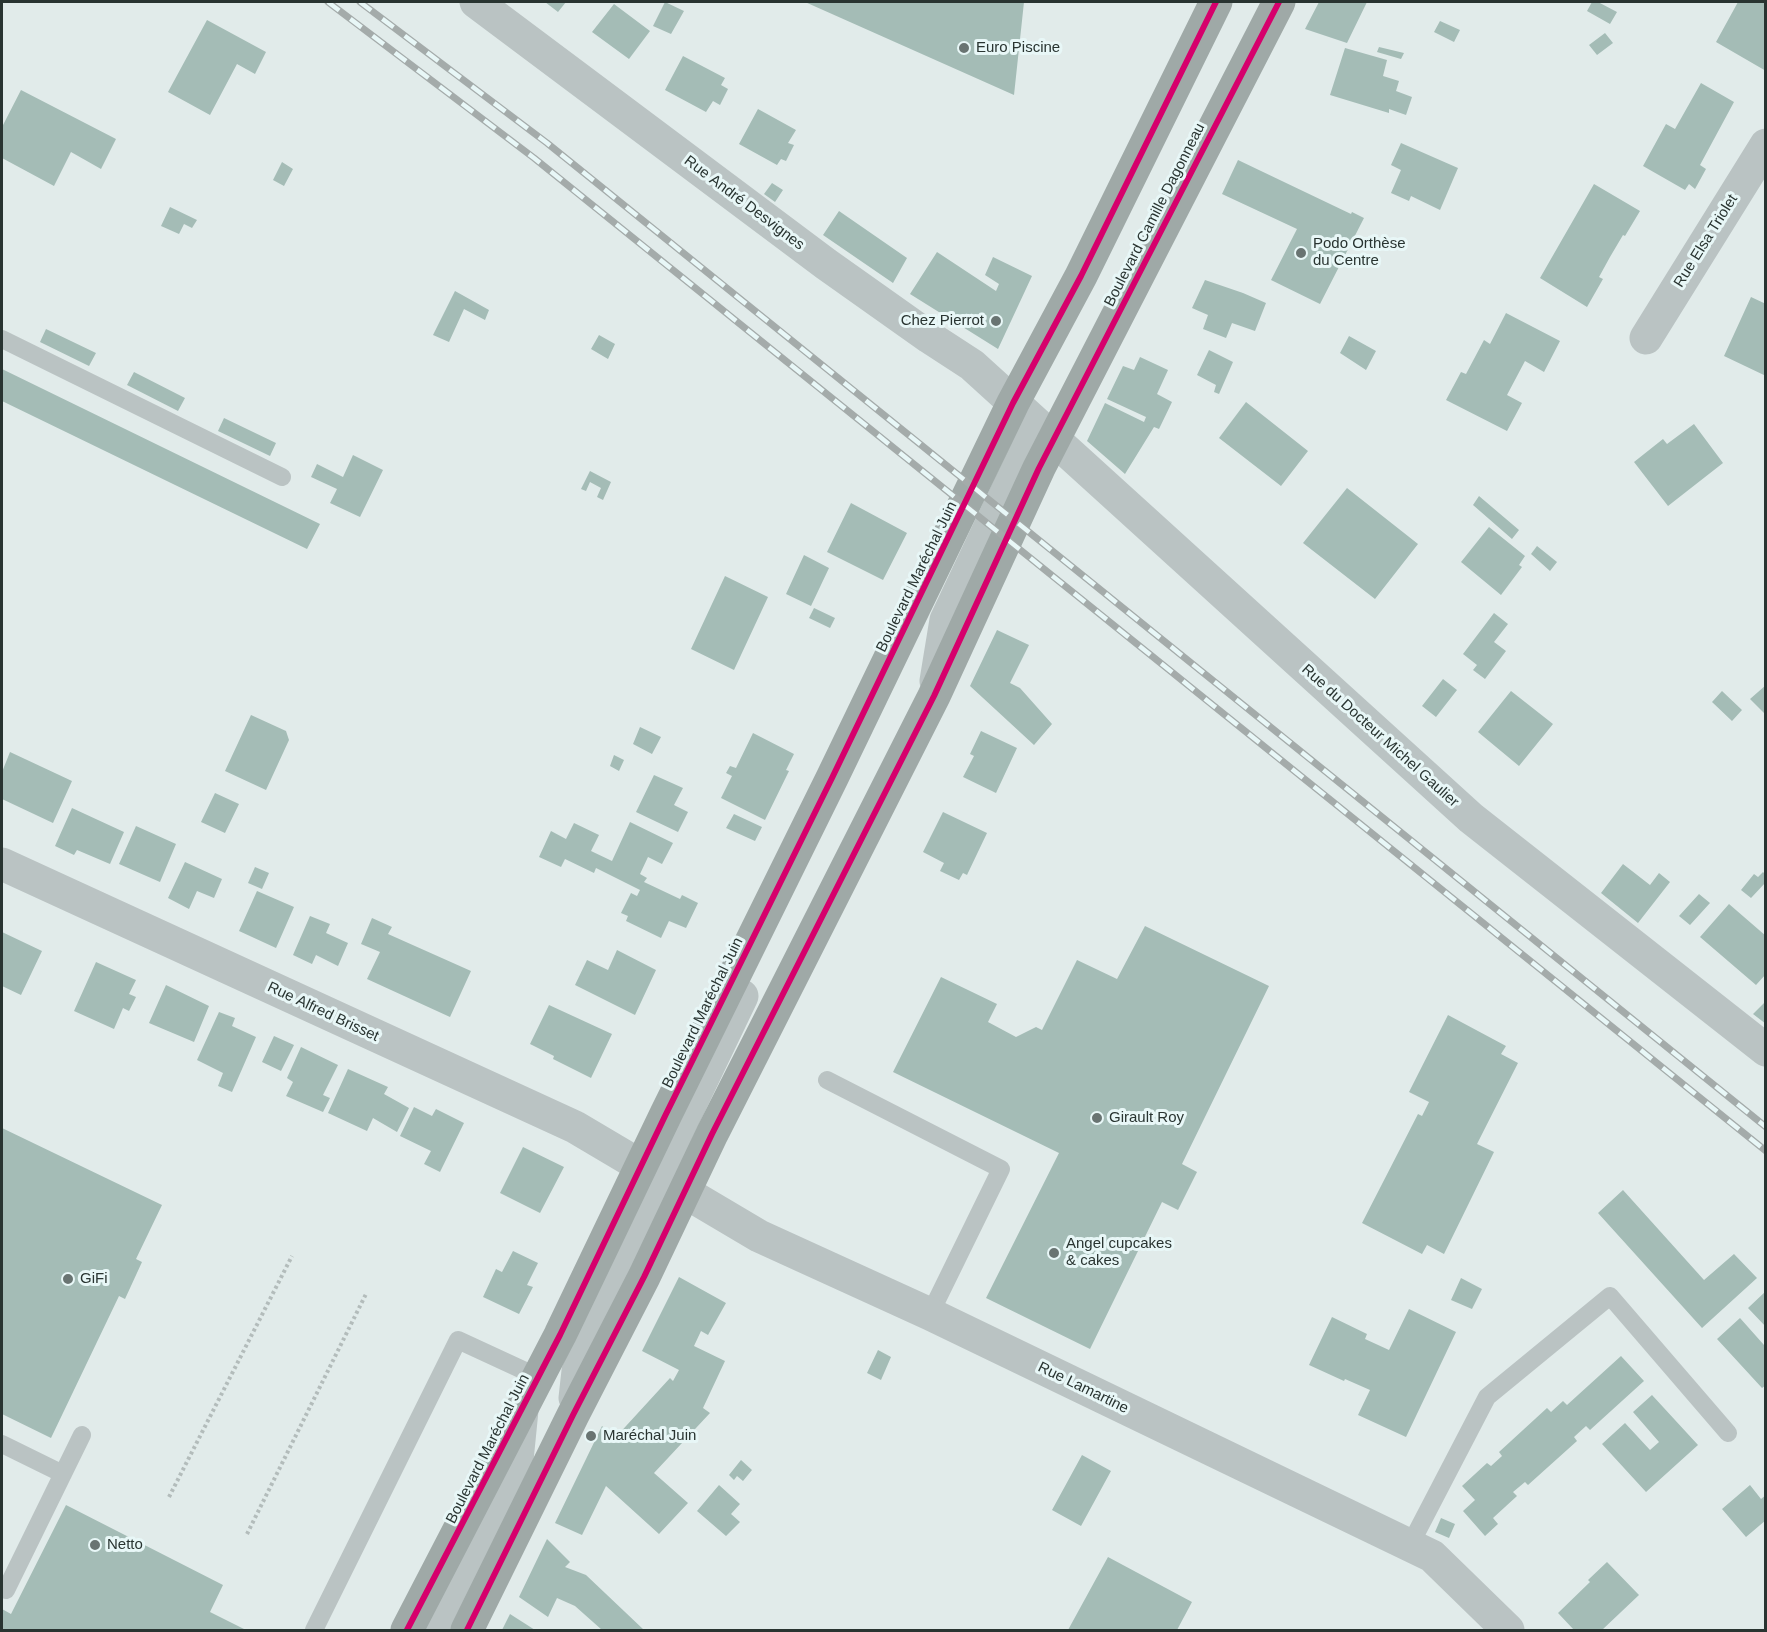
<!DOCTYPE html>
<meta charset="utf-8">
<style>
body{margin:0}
#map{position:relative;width:1767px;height:1632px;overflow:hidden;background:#e1ebea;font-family:Helvetica,sans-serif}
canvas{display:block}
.frame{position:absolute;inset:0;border:3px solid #293431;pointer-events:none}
</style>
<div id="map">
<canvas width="1767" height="1632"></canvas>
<div class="frame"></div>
</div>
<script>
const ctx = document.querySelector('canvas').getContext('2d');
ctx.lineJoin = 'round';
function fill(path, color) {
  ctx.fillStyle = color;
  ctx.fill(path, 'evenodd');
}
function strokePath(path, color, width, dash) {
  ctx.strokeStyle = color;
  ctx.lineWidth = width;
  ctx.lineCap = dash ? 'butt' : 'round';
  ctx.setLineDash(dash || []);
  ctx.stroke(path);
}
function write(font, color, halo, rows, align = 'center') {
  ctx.font = font + ' Helvetica,sans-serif';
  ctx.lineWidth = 6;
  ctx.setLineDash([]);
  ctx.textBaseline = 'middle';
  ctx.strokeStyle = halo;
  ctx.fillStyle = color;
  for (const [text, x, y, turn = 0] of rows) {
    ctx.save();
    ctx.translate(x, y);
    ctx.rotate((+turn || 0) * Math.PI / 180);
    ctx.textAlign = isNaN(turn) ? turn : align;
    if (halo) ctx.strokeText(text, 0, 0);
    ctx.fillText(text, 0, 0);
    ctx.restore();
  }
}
fill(new Path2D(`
 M545,2H566L558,12Z
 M665,2L684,11L671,34L653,26Z
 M805,2H1024L1014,95Z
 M1319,2H1367L1347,43L1305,29Z
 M1592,2H1598L1617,12L1610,24L1587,11Z
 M1738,2H1766V71L1716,42Z
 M614,4L650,31L629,59L592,32Z
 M207,20L266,52L255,74L237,64L210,115L168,92Z
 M1440,21L1460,30L1454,42L1434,32Z
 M1605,33L1613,43L1597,55L1589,45Z
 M1379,47L1404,53L1401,59L1377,52Z
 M1345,48L1387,60L1383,76L1399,81L1396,91L1412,97L1406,115L1389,109V113L1330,95Z
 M683,56L725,78L721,85L728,89L720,105L713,101L706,112L665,90Z
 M1701,83L1734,102L1700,165L1706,169L1695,189L1689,184L1685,190L1643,166L1666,124L1675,129Z
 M21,90L116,139L101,169L71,152L54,186L2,158V127Z
 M758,109L796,130L788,143L794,145L786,161L781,159L777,165L739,144Z
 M1401,143L1458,168L1440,210L1411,196L1409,201L1391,193L1401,170L1391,165Z
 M1238,160L1351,214L1352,212L1364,218L1320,304L1271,280L1297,229L1222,194Z
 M282,162L293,169L284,186L273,180Z
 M772,183L783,190L775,202L764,194Z
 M1594,184L1640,211L1625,236L1623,235L1610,257L1599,277L1603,279L1587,307L1540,278Z
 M170,207L197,220L192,228L184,224L179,234L161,226Z
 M839,211L907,258L893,283L823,235Z
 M937,252L996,291L999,284L985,275L993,257L1032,276L998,349L910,294Z
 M1205,280L1243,293L1266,303L1255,331L1232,323L1226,338L1203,329L1208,315L1192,308Z
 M455,291L489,310L485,320L464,309L449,342L433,335Z
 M1751,297L1766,304V376L1724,356Z
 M1506,313L1560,341L1544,372L1525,361L1507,395L1522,403L1507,431L1446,400L1461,372L1466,374L1484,340L1490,344Z
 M46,329L96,353L89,366L40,342Z
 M599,335L615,344L608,359L591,349Z
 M1349,336L1376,351L1366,370L1340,353Z
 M1209,350L1233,362L1219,394L1214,392L1216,385L1197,375Z
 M1140,357L1168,370L1157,394L1172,402L1159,429L1154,427L1125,474L1087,441L1105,403L1144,422L1146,417L1107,399L1123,366L1134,370Z
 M2,369L320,524L307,549L2,401Z
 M134,372L185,398L178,411L127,385Z
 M1246,402L1308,451L1281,486L1219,438Z
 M224,418L276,443L270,456L218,431Z
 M1694,424L1723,463L1668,506L1634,462L1663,439L1667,444Z
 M353,455L383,470L360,517L330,503L337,489L311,477L317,464L343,477Z
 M590,471L611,482L603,500L597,497L601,488L590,482L586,491L581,489Z
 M1347,488L1418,544L1375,599L1303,543Z
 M1479,496L1519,530L1512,539L1473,505Z
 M851,503L907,533L883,580L827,552Z
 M1489,527L1525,556L1519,565L1522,567L1501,595L1461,562Z
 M1537,546L1557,562L1550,571L1531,554Z
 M804,555L829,568L811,606L786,594Z
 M725,576L768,597L734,670L691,649Z
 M814,608L835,618L830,628L809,618Z
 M1494,613L1508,624L1494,642L1506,651L1485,679L1473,670L1477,665L1463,654Z
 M997,630L1029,645L1010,683L1020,688L1052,724L1034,745L970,686Z
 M1443,679L1457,690L1436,717L1422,706Z
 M1766,685V715L1750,699Z
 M1511,691L1553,724L1519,766L1478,732Z
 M1722,691L1742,710L1732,721L1712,702Z
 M251,715L286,731L289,740L266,790L225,771Z
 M640,727L661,737L652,754L633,744Z
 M981,731L1017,748L996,793L963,777L974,756L970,754Z
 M753,733L794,754L786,770L789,771L765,820L721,798L732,776L726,773L730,766L736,768Z
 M10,752L72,781L53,823L2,799V772Z
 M614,755L624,760L619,771L610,766Z
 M654,775L683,788L674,805L688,812L678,832L636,812Z
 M215,793L239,804L225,833L201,822Z
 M72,808L124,832L110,864L77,850L74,855L55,846Z
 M943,812L987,833L967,875L963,873L959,880L940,871L944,863L923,852Z
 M734,814L762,827L755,841L726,828Z
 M630,822L673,843L662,864L648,857L640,874L647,878L644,882L680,899L682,895L698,903L686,928L669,921L661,938L626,921L628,916L621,913L631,893L637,896L640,890L596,868L594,873L565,859L561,867L539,857L551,831L566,839L574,823L599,835L591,851L612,861Z
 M136,826L176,844L160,882L119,864Z
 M185,862L222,879L214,898L197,891L189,909L168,898Z
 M1623,864L1650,885L1659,873L1670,882L1638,923L1601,893Z
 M255,867L269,873L262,889L248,883Z
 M1763,872L1766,875V882L1751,898L1741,890L1754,874L1758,877Z
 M257,891L294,907L276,948L239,931Z
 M1699,894L1710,903L1690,925L1679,916Z
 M1729,904L1766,936V974L1756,985L1700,937Z
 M310,916L330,924L326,933L348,943L338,966L316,955L312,964L293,955Z
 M372,918L392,927L388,934L471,971L450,1017L367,979L380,952L361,944Z
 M1145,926L1269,986L1182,1164L1197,1172L1178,1210L1162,1202L1090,1349L986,1298L1059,1153L893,1072L941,977L997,1004L988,1022L1016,1037L1036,1027L1042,1030L1077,960L1117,979Z
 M2,932L42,951L21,995L2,986Z
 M617,950L656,970L635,1015L575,985L587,960L608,970Z
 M96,962L136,980L129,994L136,997L129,1011L123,1008L114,1029L74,1011Z
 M166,985L209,1006L194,1042L149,1023Z
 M1766,1001V1024L1753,1014Z
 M549,1005L612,1034L591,1078L553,1059L554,1056L530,1044Z
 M219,1012L235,1018L232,1026L256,1037L232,1092L218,1086L223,1073L197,1060Z
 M1448,1015L1506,1046L1501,1054L1518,1063L1477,1144L1494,1152L1444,1254L1427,1245L1422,1254L1362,1223L1418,1114L1422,1116L1429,1102L1409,1092Z
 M274,1036L294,1045L281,1071L262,1062Z
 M301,1047L338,1065L323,1095L330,1098L323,1112L286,1096L293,1082L287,1078Z
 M348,1069L388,1087L384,1094L409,1108L397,1132L373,1118L367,1131L328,1113Z
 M414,1107L432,1116L436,1109L464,1123L440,1172L424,1164L431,1151L400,1136Z
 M2,1128L162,1205L136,1259L142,1262L125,1299L119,1296L51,1438L2,1414Z
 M523,1147L564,1167L540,1213L500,1193Z
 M1623,1190L1704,1280L1734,1254L1757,1278L1702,1328L1598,1213Z
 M513,1251L538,1263L527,1285L533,1287L519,1314L483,1297L496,1269L502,1272Z
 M679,1277L726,1303L708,1335L701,1331L694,1346L725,1361L703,1408L710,1413L654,1473L688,1503L659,1534L606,1486L582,1535L555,1523L602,1426L615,1438L670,1378L673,1381L679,1370L642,1351Z
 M1461,1278L1482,1289L1472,1309L1451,1300Z
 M1766,1291V1327L1748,1308Z
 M1409,1309L1456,1332L1406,1437L1358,1415L1370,1390L1345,1379L1344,1381L1309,1365L1332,1317L1367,1334L1365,1339L1389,1350Z
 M1740,1318L1764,1345L1766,1344V1385L1762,1388L1717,1339Z
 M878,1350L891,1357L881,1380L867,1373Z
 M1621,1356L1644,1381L1590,1430L1586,1426L1574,1437L1577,1441L1528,1485L1525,1482L1513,1492L1517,1496L1493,1518L1498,1524L1485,1536L1463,1511L1475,1500L1462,1486L1487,1463L1491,1466L1502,1456L1499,1452L1547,1408L1551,1412L1563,1401L1567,1405Z
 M1652,1395L1698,1445L1646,1492L1602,1444L1625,1423L1650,1450L1659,1442L1633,1412Z
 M1082,1455L1111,1471L1081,1526L1052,1510Z
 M741,1460L752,1470L743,1481L737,1476L734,1480L729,1475Z
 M719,1485L740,1504L731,1514L740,1522L726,1536L697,1511Z
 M1750,1485L1761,1499L1766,1495V1520L1746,1537L1722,1509Z
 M66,1505L223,1585L210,1612L246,1630H2V1609L11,1614Z
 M1441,1518L1455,1524L1449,1538L1435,1532Z
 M547,1539L570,1562L565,1567L586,1575L644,1630H602L575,1606L557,1598L548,1617L519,1597Z
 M1108,1557L1192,1602L1177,1630H1068Z
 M1607,1562L1639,1595L1602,1630H1574L1558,1613L1590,1582L1588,1580Z
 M510,1614L535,1630H502Z`), '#a4bcb6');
strokePath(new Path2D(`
 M169,1497L292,1256
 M247,1534L366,1294`), '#b3bcbb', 4, [3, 3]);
strokePath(new Path2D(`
 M2,339L282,477
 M827,1080L1001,1169L930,1314
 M2,1444L63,1474
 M1410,1545L1487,1397L1610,1296L1728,1433
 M6,1590L82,1435
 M314,1630L458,1340L538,1377`), '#bac3c3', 18);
strokePath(new Path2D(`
 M1646,338L1766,145
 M2,864L575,1127L759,1236L930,1314L1432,1556L1508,1630
 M685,1192L674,1138L742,996
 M575,1398L578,1371L653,1212L642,1166
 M437,1630L515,1480L522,1410`), '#bac3c3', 33);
strokePath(new Path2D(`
 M476,2L826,264L929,337L972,365L1471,818L1766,1050
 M936,681L946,620L1029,444L1013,404`), '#bac3c3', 33);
strokePath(new Path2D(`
 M407,1630L560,1335L666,1114L832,778L1013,403L1081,276L1216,2
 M467,1630L573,1415L644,1277L712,1134L934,696L1039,468L1279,2`), '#9fa9a7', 33);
const rail = new Path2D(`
 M328,2L534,158L1766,1151
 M360,2L547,143L1766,1127`);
strokePath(rail, '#a4abaa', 7);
strokePath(rail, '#e8f7f7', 4.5, [14]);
strokePath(new Path2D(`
 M407,1630L560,1335L666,1114L832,778L1013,403L1081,276L1216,2
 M467,1630L573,1415L644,1277L712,1134L934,696L1039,468L1279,2`), '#d6006c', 6);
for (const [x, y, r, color] of [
 [964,48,6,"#697472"],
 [1301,253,6,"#697472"],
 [996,321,6,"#697472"],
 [1097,1118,6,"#697472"],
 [1054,1253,6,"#697472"],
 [68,1279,6,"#697472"],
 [591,1436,6,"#697472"],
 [95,1545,6,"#697472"]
]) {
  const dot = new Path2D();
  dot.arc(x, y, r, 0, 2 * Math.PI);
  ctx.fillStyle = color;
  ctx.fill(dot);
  strokePath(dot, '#e8f7f7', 2);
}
write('15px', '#293431', '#e8f7f7', [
 ["Euro Piscine",976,48],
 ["Podo Orthèse",1313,244],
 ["du Centre",1313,261],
 ["Chez Pierrot",984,321,"right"],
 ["Girault Roy",1109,1118],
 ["Angel cupcakes",1066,1244],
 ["& cakes",1066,1261],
 ["GiFi",80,1279],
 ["Maréchal Juin",603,1436],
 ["Netto",107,1545]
], 'left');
write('15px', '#293431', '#e8f7f7', [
 ["Rue André Desvignes",744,203,37],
 ["Boulevard Camille Dagonneau",1155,215,-63],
 ["Rue Elsa Triolet",1706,241,-58],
 ["Boulevard Maréchal Juin",917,577,-64],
 ["Rue du Docteur Michel Gaulier",1380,736,42],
 ["Rue Alfred Brisset",323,1012,25],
 ["Boulevard Maréchal Juin",703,1013,-64],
 ["Rue Lamartine",1083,1388,26],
 ["Boulevard Maréchal Juin",488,1449,-63]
]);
</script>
